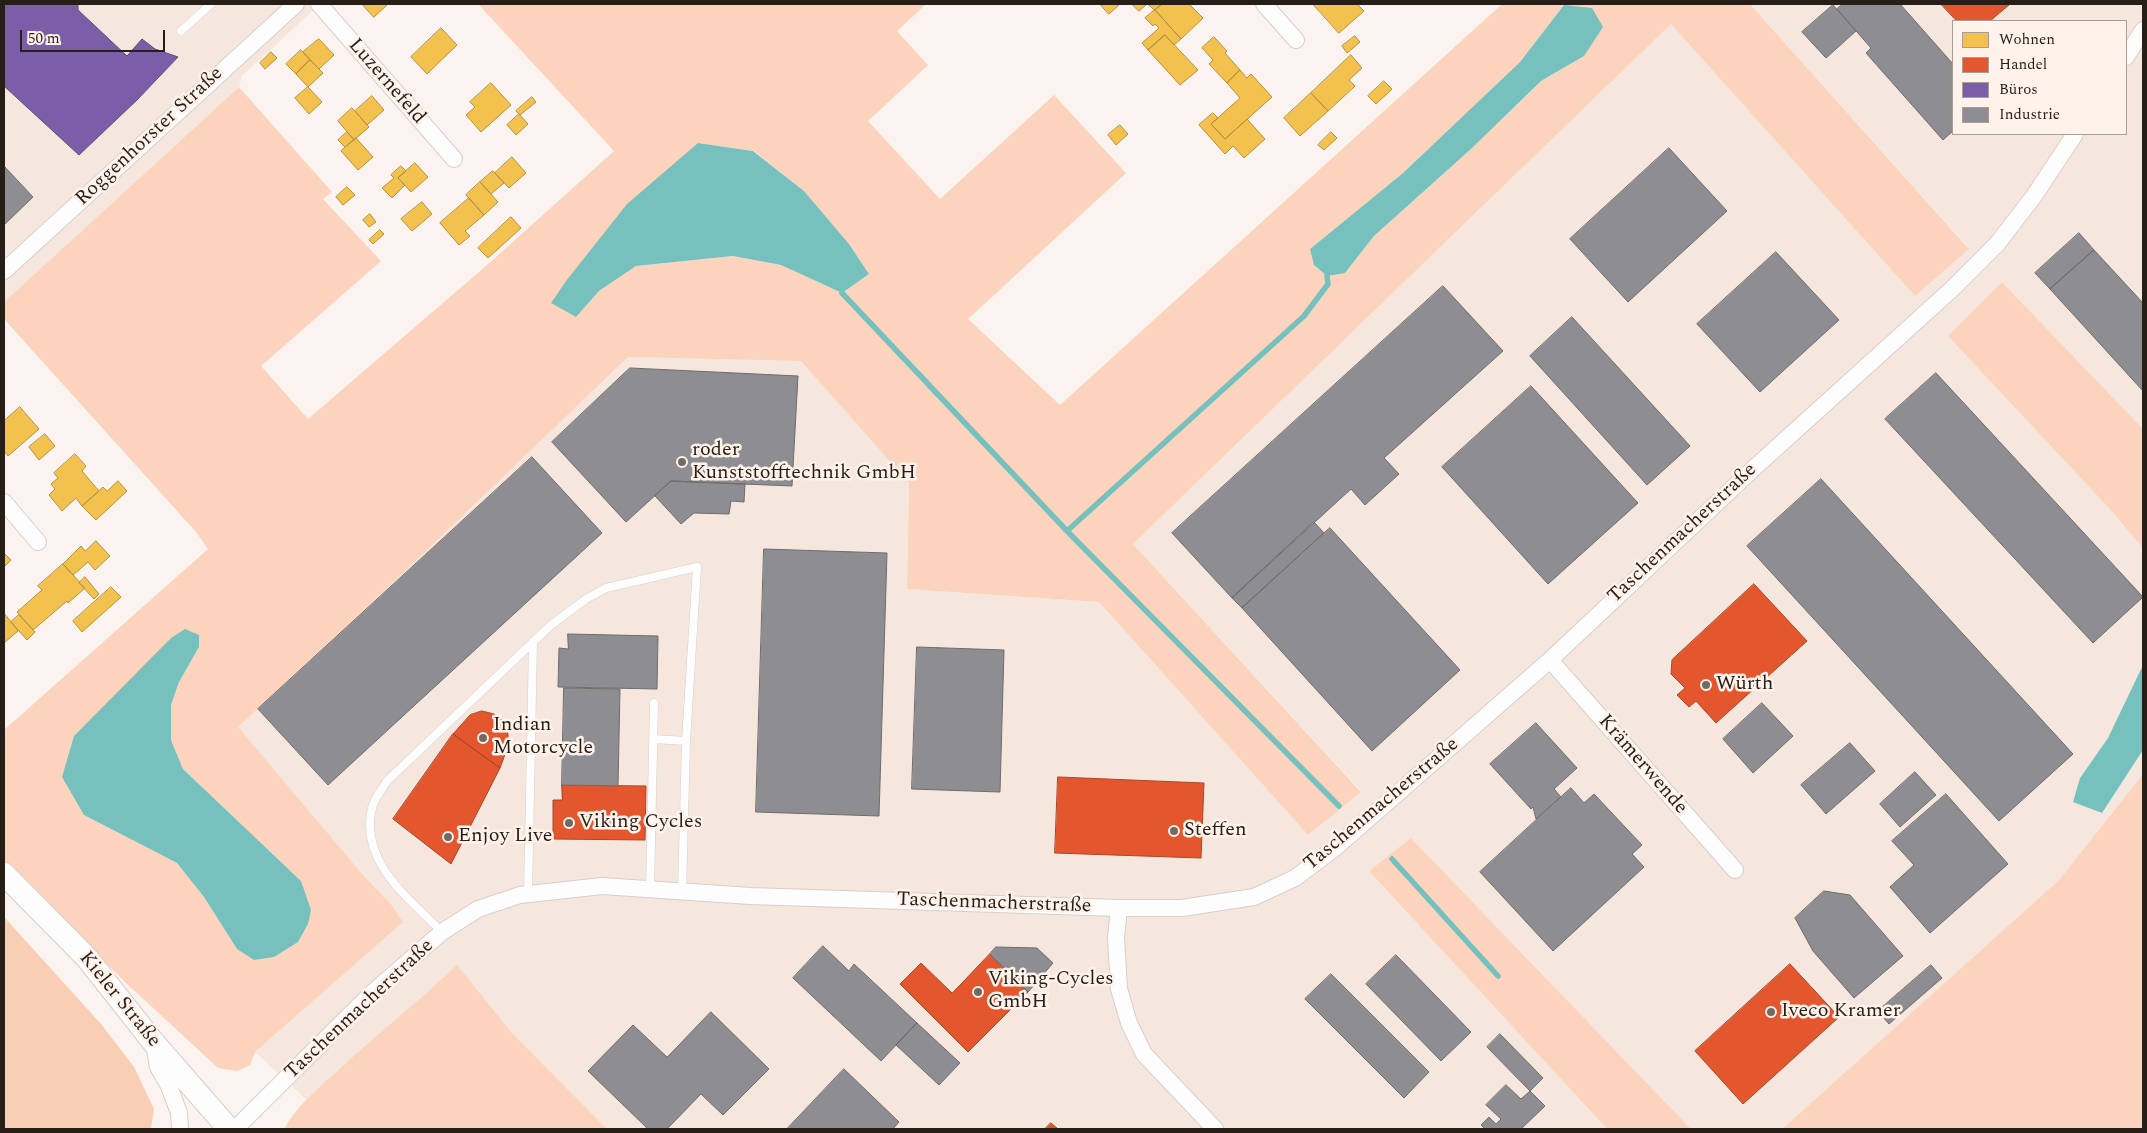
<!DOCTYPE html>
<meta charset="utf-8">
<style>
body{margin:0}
#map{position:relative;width:2147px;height:1133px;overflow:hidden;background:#faf3ef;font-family:Spectral,serif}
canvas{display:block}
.frame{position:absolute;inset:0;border:5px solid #281e18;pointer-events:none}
.legend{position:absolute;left:1952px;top:20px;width:175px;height:115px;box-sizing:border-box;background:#fef2eb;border:1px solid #a89d97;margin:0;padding:6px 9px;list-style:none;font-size:15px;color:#281e18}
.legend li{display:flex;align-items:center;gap:10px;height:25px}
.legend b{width:25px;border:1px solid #a89d97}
.scale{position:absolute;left:20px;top:30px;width:145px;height:22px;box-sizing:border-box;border:2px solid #281e18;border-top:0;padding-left:6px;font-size:15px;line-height:18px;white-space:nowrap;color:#281e18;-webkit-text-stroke:4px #fef2eb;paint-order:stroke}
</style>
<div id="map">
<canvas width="2147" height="1133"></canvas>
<div class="frame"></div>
<ul class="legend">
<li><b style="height:14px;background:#f2c14e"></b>Wohnen</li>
<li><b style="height:14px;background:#e4572e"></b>Handel</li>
<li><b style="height:14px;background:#7b5ea7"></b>Büros</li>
<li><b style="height:14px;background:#8d8d92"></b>Industrie</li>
</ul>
<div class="scale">50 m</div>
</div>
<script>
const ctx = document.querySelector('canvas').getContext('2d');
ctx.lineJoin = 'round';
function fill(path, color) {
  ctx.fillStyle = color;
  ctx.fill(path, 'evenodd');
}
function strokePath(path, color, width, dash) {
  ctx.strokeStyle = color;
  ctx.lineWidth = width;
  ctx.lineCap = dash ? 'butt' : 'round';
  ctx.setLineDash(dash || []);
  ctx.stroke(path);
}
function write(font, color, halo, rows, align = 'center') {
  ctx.font = font + ' Spectral,serif';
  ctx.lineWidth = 5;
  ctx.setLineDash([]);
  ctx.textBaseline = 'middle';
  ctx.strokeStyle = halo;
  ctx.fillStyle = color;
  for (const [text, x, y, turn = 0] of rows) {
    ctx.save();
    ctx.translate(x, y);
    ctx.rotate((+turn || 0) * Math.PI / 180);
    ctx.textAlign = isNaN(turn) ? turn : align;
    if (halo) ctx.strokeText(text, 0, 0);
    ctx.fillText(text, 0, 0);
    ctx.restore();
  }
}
fill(new Path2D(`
 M4,4H320L242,76L239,87L4,302Z
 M1750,4H2143V429L2002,282L2108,507L2143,548V665L2108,738L2080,778L2102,813L2143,750V774L2059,880L1782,1129H1691L1411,838L1370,871L1607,1129H607L512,1033L457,966L308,1101L255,1052L403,922L391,904L363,875L237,727L401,575L628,357L802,361L909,483L907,589L1099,602L1308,835L1361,791L1133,544L1672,23L1915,296L1969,248ZM1953,21H2126V134H1953Z`), '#f6e7de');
fill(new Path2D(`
 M478,4H926L897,31L928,65L868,121L940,199L1054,95L1126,173L968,319L1060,405L1502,4H1750L1969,249L1915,296L1671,24L1133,544L1361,792L1308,835L1099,602L907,589L909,483L801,361L628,357L401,575L238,727L363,875L391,904L403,922L255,1052L250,1065L237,1071L218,1068L125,982L4,860V730L208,549L196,532L4,319V302L239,87L332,192L323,199L381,261L261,366L308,419L487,265L614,151ZM1564,5L1584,56L1541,81L1471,149L1374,236L1345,273L1310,249L1403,173L1520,62ZM698,143L754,151L804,191L849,244L869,274L842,293L781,265L733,256L636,266L599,291L576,316ZM171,638L199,647L179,682L171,705V740L183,769L301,881L237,949L204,897L177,863L84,815L145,666Z
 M2002,282L2143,429V548L2108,507L1948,336Z
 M2143,774V1129H1782L2059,880Z
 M1411,838L1691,1129H1607L1369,871Z
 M457,965L512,1033L607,1129H284C296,1107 314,1092 333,1075C373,1037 417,1003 457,965Z`), '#fcd4be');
fill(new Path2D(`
 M4,917L101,1024L134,1067L154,1109L151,1129H4Z`), '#f8ceb5');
fill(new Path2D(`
 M1564,5L1592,8L1603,27L1584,56L1541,81L1471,149L1374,236L1345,273L1327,276L1314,265L1310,249L1403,173L1520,62Z
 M698,143L753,151L804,191L849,244L869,274L842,293L781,265L733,256L636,266L599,291L576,317L551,303L566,281L627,204Z
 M185,629L199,635V647L179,682L171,705V740L183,769L301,881L311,910L308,924L298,942L274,957L254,960L237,949L204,897L177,863L84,815L62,777L74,736L171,638Z
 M2143,665V750L2102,813L2073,802L2080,778L2108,738Z`), '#76c1be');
const homes = new Path2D(`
 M362,4H388L374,17Z
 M1100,4H1120L1109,14Z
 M1132,4H1147L1139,11Z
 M1148,4H1162L1155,10Z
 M1162,4H1189L1203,18L1181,39L1155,10Z
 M1313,4H1357L1364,11L1339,33Z
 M1155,10L1181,39L1174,45L1165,35L1148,50L1142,43L1159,28L1155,24L1153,26L1145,18Z
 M441,28L457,45L427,74L411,57Z
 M1165,35L1198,70L1180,85L1148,50Z
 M1355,36L1360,42L1347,53L1342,46Z
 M1214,37L1227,51L1225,53L1240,70L1227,83L1209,64L1213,60L1202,48Z
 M319,39L334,55L319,69L303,52Z
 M301,50L310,60L296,74L286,64Z
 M271,52L277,58L265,69L260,63Z
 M1351,55L1362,68L1349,80L1355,86L1328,111L1311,93Z
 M310,60L323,73L308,87L296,74Z
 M1240,70L1247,78L1251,74L1272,97L1225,139L1211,124L1240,98L1227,83Z
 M1384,81L1392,89L1376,104L1368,96Z
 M491,83L511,105L481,132L466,115L475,107L470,102Z
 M308,87L322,102L309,114L295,98Z
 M1311,93L1328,111L1300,136L1284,118Z
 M372,96L384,110L367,125L355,111Z
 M532,97L536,102L520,115L516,111Z
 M352,108L369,127L354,140L338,121Z
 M1213,113L1218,118L1211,124L1225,139L1247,119L1265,139L1244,158L1233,146L1225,154L1199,125Z
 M519,114L528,124L516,135L507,125Z
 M1120,125L1128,134L1116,145L1108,135Z
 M347,132L354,140L345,147L338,140Z
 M1331,132L1337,138L1324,150L1318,145Z
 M356,138L373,157L358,170L341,151Z
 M512,157L526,173L509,188L495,173Z
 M415,163L428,177L411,192L398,178Z
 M401,166L406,171L398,178L405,185L392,198L382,188L394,178L391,175Z
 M493,171L504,183L491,194L480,182Z
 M480,182L498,202L484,215L466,195Z
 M347,187L355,195L343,205L336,197Z
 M469,198L484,215L465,231L470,236L459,245L440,223Z
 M422,202L432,214L412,231L401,219Z
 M370,214L376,222L369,227L363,220Z
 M511,217L521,228L488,258L478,248Z
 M380,230L384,234L373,244L369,240Z
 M20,407L39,429L8,456L4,451V421Z
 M45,434L55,446L39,460L29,447Z
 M75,454L86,466L82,471L99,491L82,506L76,498L62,511L49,495L55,489L51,484L58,478L54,473Z
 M118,481L127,491L96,520L82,506L103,487L107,491Z
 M96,541L110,556L95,570L88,562L73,575L63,564L81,546L85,551Z
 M4,553L11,560L4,567Z
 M63,564L85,588L68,603L67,601L33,630L17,612L42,590L38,586Z
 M85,577L99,594L94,599L79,583Z
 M111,587L121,597L82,632L73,621Z
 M4,613L18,631L4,643Z
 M19,615L35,632L27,640L11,622Z`);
fill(homes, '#f2c14e');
strokePath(homes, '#b5903e', 1);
const shops = new Path2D(`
 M1941,4H2010L1990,21H1957Z
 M1754,584L1807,641L1716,723L1696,701L1689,707L1677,695L1685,688L1671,674L1672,660Z
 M482,711L494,714L504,721L508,734V746L500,768L453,734L470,715Z
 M453,734L500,768L451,864L393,819Z
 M1058,777L1204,783L1201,858L1055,853Z
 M562,785L646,786L645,840L553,839V800H562Z
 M990,954L1028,992L968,1052L900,984L921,963L952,993Z
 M1790,964L1839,1017L1743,1104L1695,1051Z
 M1051,1123L1058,1129H1045Z`);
fill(shops, '#e4572e');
strokePath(shops, '#ac4627', 1);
const offices = new Path2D(`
 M4,4H78V10L127,56L142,39L155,49L178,57L137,100L79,155L4,86Z`);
fill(offices, '#7b5ea7');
strokePath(offices, '#624b7c', 1);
const industry = new Path2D(`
 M1843,4H1900L1953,64V131L1943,140L1866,53L1871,48L1837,9Z
 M1833,5L1856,31L1826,58L1802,32Z
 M1669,148L1727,211L1628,302L1570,239Z
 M4,166L33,197L4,225Z
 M2079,233L2094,250L2050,289L2035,273Z
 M2094,250L2143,303V391L2050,289Z
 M1776,252L1839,320L1760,392L1697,324Z
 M1443,286L1503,351L1384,458L1399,474L1365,505L1351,489L1232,598L1172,533Z
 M1572,317L1690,446L1647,485L1530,356Z
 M630,368L798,376L792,486L671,481L626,522L552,442Z
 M1936,373L2143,597L2093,643L1885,419Z
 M1531,386L1638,503L1548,584L1442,467Z
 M532,457L602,533L328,785L258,709Z
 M1821,479L2073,754L1999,821L1747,546Z
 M671,481L745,484L744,502L731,501L729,514L694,513L681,524L655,496Z
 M1314,522L1324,533L1242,608L1232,598Z
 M1330,528L1460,670L1372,751L1242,608Z
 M764,549L887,553L879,816L756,812Z
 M568,634L658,636L657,689L558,687L559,648L568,649Z
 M917,647L1004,650L1000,792L912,789Z
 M564,688L620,689L618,786L562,785Z
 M1762,703L1793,736L1753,773L1723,739Z
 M1536,723L1577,768L1554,789L1561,797L1536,819L1533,807L1531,809L1490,764Z
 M1850,743L1875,771L1826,814L1801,785Z
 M1915,772L1936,795L1900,827L1880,804Z
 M1571,788L1584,803L1594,794L1642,845L1632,854L1644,867L1553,951L1480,872Z
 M1946,794L2008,864L1930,933L1890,887L1914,865L1892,841Z
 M1824,891L1850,895L1903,956L1854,998L1813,951L1795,918Z
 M823,946L849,971L854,964L917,1023L881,1061L793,978Z
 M996,947L1037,948L1053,963L1028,992L990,954Z
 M1396,955L1471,1032L1441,1061L1366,984Z
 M1931,965L1942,978L1889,1024L1878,1011Z
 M1331,974L1429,1072L1404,1098L1305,999Z
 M711,1012L769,1069L723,1115L701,1094L667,1129H648L588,1071L633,1025L667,1057Z
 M917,1023L960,1063L939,1085L896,1045Z
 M1500,1034L1543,1078L1530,1091L1487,1047Z
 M844,1069L899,1122L893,1129H787Z
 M1506,1085L1521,1099L1530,1091L1545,1106L1521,1129H1485L1481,1125L1489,1117L1496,1124L1501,1119L1486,1105Z`);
fill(industry, '#8d8d92');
strokePath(industry, '#6f6c6d', 1);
strokePath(new Path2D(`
 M842,293L1067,531L1339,806
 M1067,531L1304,316L1328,284L1327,276
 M1392,859L1498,976`), '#76c1be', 5.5);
const service = new Path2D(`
 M181,31L211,4
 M653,739L686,741
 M650,889L654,703
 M528,894L533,642
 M442,932C409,898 359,862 372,808C374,799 382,789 387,781L551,625L586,599L606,588L697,567L686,741L682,892`);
const minor = new Path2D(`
 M319,4L454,159
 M1264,4L1296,40
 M2126,57L2143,30
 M4,271L296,4
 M4,502L38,542
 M1550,660L1735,870
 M1119,908L1116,937L1119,989L1129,1023L1144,1054L1215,1129
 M154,1043L158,1067L169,1086L179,1113L180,1129
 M235,1129L372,993L442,932L478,909L520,895L602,886L750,896L1119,908H1182L1254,897L1295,878L1335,848L1550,660L1753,469L1952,289L1997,244L2034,196L2075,134`);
const secondary = new Path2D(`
 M4,874L87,958L154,1043L229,1129`);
strokePath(service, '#d7ceca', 9);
strokePath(minor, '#d7ceca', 18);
strokePath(secondary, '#d7ceca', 24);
strokePath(service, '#fefdfd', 8);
strokePath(minor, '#fefdfd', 16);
strokePath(secondary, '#fefdfd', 22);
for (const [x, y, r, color] of [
 [682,462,5,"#726963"],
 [1706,685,5,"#726963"],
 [483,738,5,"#726963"],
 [569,823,5,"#726963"],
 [1174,831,5,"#726963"],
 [448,837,5,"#726963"],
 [978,992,5,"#726963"],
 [1771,1012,5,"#726963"]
]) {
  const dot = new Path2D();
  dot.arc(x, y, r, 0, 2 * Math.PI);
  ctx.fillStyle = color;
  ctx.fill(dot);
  strokePath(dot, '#fef2eb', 2);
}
write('20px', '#281e18', '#fef2eb', [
 ["Luzernefeld",386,82,49],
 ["Roggenhorster Straße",150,137,-43],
 ["Taschenmacherstraße",1683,534,-43],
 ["Krämerwende",1642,765,49],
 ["Taschenmacherstraße",1382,805,-40],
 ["Taschenmacherstraße",994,904,2],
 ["Kieler Straße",119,1000,51],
 ["Taschenmacherstraße",360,1010,-43]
]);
write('20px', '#281e18', '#fef2eb', [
 ["roder",692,451],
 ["Kunststofftechnik GmbH",692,474],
 ["Würth",1716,685],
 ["Indian",493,726],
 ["Motorcycle",493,749],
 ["Viking Cycles",579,823],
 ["Steffen",1184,831],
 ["Enjoy Live",458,837],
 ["Viking-Cycles",988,980],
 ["GmbH",988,1003],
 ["Iveco Kramer",1781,1012]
], 'left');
</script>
